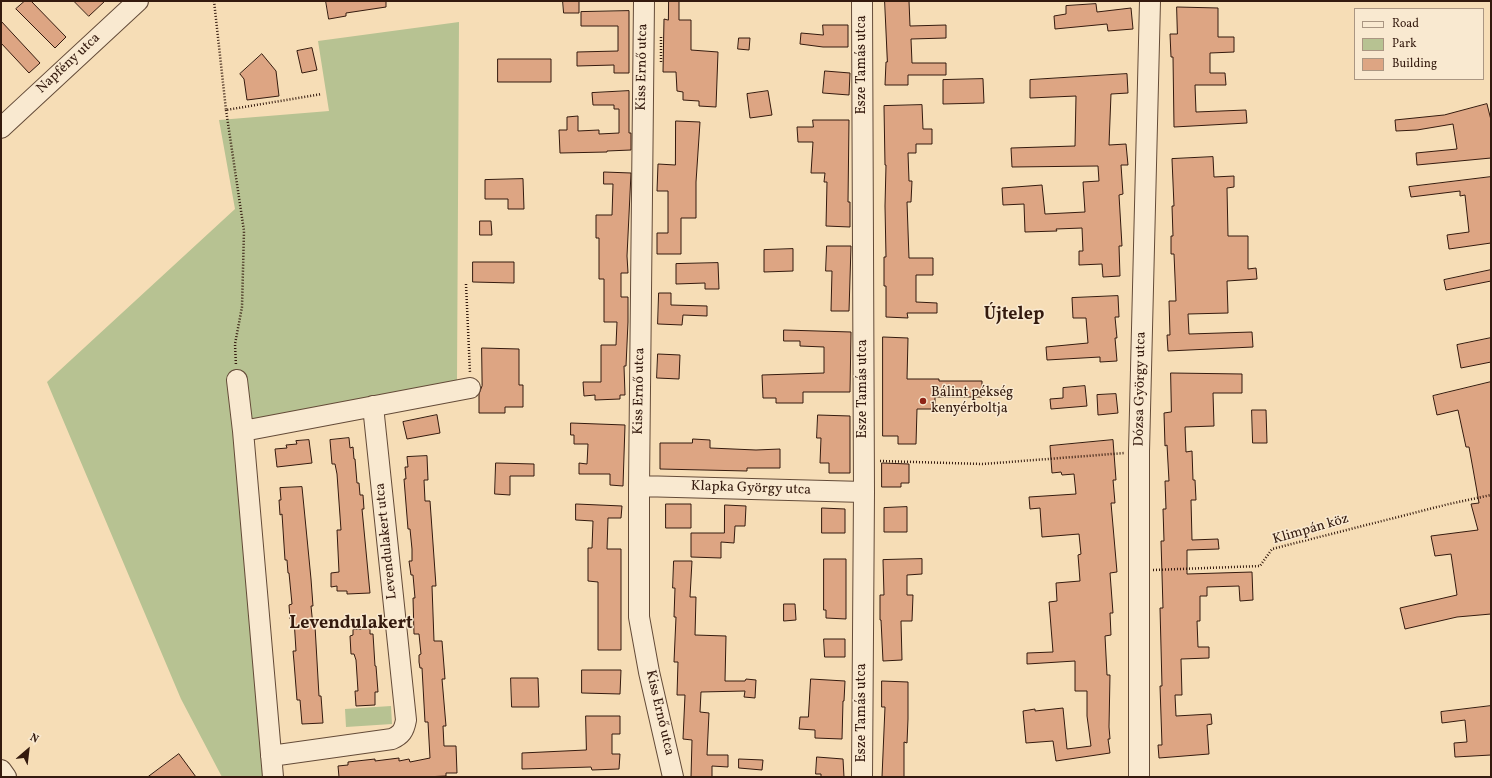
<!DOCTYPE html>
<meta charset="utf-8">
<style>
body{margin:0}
#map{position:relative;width:1492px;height:778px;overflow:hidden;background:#f6ddb6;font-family:Vollkorn,serif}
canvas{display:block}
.frame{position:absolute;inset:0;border:2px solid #341a0e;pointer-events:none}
.legend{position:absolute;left:1354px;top:8px;width:130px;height:72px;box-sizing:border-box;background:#f9e9d0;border:1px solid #aa9682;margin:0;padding:5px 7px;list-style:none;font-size:12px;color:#341a0e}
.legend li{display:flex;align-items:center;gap:8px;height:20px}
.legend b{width:20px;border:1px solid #aa9682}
.north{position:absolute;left:8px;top:730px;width:40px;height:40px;-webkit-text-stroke:3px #f9e9d0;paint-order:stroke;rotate:28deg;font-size:11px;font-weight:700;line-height:16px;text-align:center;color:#341a0e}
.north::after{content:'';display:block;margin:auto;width:14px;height:18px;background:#341a0e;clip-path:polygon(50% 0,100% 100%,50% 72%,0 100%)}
</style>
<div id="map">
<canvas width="1492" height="778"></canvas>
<div class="frame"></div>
<ul class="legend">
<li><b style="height:5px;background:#f9e9d0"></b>Road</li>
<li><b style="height:11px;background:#b7c292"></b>Park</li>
<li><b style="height:11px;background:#dda583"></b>Building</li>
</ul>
<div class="north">N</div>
</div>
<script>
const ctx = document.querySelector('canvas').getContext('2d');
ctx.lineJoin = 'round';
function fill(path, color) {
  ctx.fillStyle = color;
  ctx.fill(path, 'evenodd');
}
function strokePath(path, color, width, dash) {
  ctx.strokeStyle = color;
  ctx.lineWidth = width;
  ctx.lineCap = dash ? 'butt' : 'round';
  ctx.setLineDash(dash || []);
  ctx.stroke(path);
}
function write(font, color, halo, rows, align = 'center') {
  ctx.font = font + ' Vollkorn,serif';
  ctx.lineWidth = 3;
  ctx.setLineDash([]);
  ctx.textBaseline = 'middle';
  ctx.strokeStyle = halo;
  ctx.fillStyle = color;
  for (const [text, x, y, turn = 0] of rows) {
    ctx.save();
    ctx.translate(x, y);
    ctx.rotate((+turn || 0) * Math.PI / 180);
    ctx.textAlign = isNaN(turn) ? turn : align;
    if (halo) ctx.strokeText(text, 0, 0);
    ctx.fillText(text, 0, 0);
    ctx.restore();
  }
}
fill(new Path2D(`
 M459,22L457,380L233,425L265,777H222L181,699L47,382L235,209L219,120L329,111L318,41Z
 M391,706L392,724L346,727L345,709Z`), '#b7c292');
const building = new Path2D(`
 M25,1H31L66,37L55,48L16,9Z
 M74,1H105L89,16Z
 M326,1H386V7L346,13V16L329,19Z
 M563,1H579V13H564Z
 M669,1H679V20H691V50L718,52L716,107L699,106V101L683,100V92L677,91L676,72H663L664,19L668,20Z
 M885,1H909L910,26L946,25V38L911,39L912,63H946V75H908V85H885L886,62H887Z
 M1096,4L1097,12L1131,8L1133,29L1108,31L1107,24L1055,29L1054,16L1066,14V6Z
 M1177,7L1218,8V37H1234V52L1210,53V73H1225L1226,85H1195L1196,112L1246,110L1247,123L1174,127L1173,57H1171L1170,34H1177Z
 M629,11V73H614V65L577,66V52L618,51V26H581V12Z
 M1,21L40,63L29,73L1,43Z
 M823,25H848V47H823L800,44L801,33L823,35Z
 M739,38H750L749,50L738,49Z
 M312,48L317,70L302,73L297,51Z
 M262,54L276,71L279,96L247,100L244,79L240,74Z
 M498,59H551V82H498Z
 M825,71L850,73L849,95L823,93Z
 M1127,74L1128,93L1111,94L1109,145L1126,144L1128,165H1121L1123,194L1119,195L1122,246H1119L1120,276L1103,277L1102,264L1079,265V251H1083L1082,228L1056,229L1057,231L1025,232L1024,204L1003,205L1002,188L1042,185L1045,214L1085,212L1083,182L1099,181L1098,166L1012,167L1011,148L1075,146L1076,96L1030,98V80Z
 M983,79L984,103L943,104V80Z
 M629,91V133H631V150L607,151V152L560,153L559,130H567V117L578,116V131L599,130V134L619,133V109H614V105H593L592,93Z
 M768,91L772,115L750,118L747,94Z
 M1487,104L1491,120V158L1417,165L1416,153L1457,149L1453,124L1417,130L1396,131L1395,120L1444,115Z
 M922,105L923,129H932V144H916V153H908L909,181H912L911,202H907L909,258H933V275H916V302L937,303V313H907L908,318L886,317V286H884V257H886L885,206L886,165H885L884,106Z
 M813,120H849L848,202H850V227L826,226L827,182H824L825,173H811L813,142H798L797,127H813Z
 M676,121L700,122L696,182V218H681V254H657V233H668V191H657L658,164L675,165Z
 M1213,157L1214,177L1234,176V187L1227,188L1228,236H1248V269L1256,268L1257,279L1227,281L1228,313L1188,314L1189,334L1252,332L1253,347L1168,351L1167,335H1170L1169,301H1176L1174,254H1171V236H1173L1172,206H1174L1172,159Z
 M604,172L631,173L627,256L628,273H621V297H628V322L626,366H624L625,395H620V399L595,400V395L584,396L583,382H601V345H616L617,322H604V279H599V238H596V215H612L613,184H604Z
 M1491,177V243L1449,249L1447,235L1469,232L1465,195L1460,196V191L1411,197L1409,187Z
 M523,179L524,209H508V199H485V180Z
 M480,221H491L492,235H480Z
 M827,246H851L849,311H831L832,271H826Z
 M793,249V271L764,272V250Z
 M473,262H514V283L473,282Z
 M718,263L719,289H705V283L676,284V264Z
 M1491,270V281L1446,290L1444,280Z
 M659,293H671V305L707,306V316L683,315L682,325L658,324Z
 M1118,296L1119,317H1115L1117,338H1115L1117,361L1100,362V357L1047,360L1046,347L1088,343L1086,318H1073L1072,298Z
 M784,330L851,332L850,392H803V403H776V398H763L762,375L824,373V347L800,346V341H784Z
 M883,337L908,338L907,379H939V381H982V397H935V409H917L916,444H898V436H883Z
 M1491,338V362L1461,368L1457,345Z
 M482,348L519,349V385H523V407H505V413H479V394L482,386Z
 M658,354L680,355L679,379L657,378Z
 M1171,373L1242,374V393H1213L1214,426L1185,427L1186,452L1192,451L1193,480H1195L1196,500H1191L1192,540L1218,539L1219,549L1187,550V574L1252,572L1253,600L1240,601L1239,586L1207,587V596H1200V621H1197L1198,647H1209V658L1181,659L1182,695H1175L1176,716L1211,714L1212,724L1207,725L1209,754L1159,758L1158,745H1162L1160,686H1162L1160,608H1163L1161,541H1164L1163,509H1166L1165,481H1169L1167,445L1165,446L1164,413L1171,412Z
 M1491,382V614L1457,617L1405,629L1400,608L1457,595L1451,554L1435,556L1431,536L1478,530L1471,504L1479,503L1473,469L1469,447H1466L1458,410L1437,415L1433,396Z
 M1085,386L1087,406L1051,409L1050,399L1063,398V388Z
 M1116,394L1118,413L1098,415L1097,395Z
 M1252,410H1266L1267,443H1253Z
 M437,415L440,433L407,439L403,422Z
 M818,415L850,416V473H829V463H820L821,438H817Z
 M571,423L625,425L623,486L610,485V474H579V463L587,464L588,444H574V435H571Z
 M349,438L350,448L353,447L354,459H355L357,483H359L360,495H363L364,509H362L370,593L347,594V591H337V586L331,587V573L339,572L337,530H341L337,474L335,464H332L330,440Z
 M693,439L710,440V448L756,450L780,449V468H747V471L660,469V443H692Z
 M309,440L312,463L277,467L275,449L287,448L286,445L297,444L296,441Z
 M1113,440L1116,480H1113L1115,503H1111L1117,572L1110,573L1113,613H1110L1111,635L1105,636L1107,675H1110L1109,727L1110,739H1108L1110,753L1056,761L1053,741L1026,743L1023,711L1035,709V711L1063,708L1067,749L1091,746L1087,716V691H1075V661L1027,664V653L1053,652L1049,602L1057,601L1056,583L1080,581L1078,555L1081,554L1079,534L1042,537L1040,508L1030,509L1029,497L1076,494L1074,474L1062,475L1061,472L1052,473L1050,446Z
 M427,456L428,480H424L425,501H430L436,586H432L434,641H442L445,679H442L446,726H443L444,746H456L457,773H446V776L424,777H339L338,766L348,765V762L375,759V761L399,758V761L409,759L410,762L430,758L428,722H425L422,668H420L419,662V655L421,654L419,634H414L413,598H415L413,575H411L409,561H412V549L410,529H408L404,479H406L405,467H408L407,457Z
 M496,463L534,464V476H510V495L495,494Z
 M882,463L909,464V483H901V487H882Z
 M302,487L311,579L313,606H311L313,626H315L319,696H321L323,723L302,724L300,700H297L294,662L293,651H296L294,619H290L289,605L292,604L289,573H288L287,560H285L282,514L280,515L279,500H281L280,488Z
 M576,504L622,506L621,518H608L607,549H621V650H598V582L588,581V548H592L593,521L576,520Z
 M666,504H691V528H666Z
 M725,505L746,506L745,526H735L734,543L721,542V558L691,557V533H724Z
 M907,507V532H884V508Z
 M822,508L845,509V533H822Z
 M824,559H846V619L826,618V610H824Z
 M922,559V574L907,575V595H913L912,621H901L902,660L883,661L881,620H880V595H884L883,560Z
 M674,561H692L690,597H696L695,635L726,636L725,681H745L746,679L756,680L755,698L744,697L745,691L701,692L700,712L709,713L707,755H728V767L712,766V777H691L692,740L683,739L685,695H677L678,662H674L676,617H674L675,588H673Z
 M784,604H795L796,620L784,621Z
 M370,629V634H373L375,666H376L378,692H375V705L356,706L355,691H358L356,660L354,654H351L350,636L353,635V630Z
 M824,639H845V657H825Z
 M582,670H621L620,694L582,693Z
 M511,678H538L539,707H512Z
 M811,679L845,681L844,701H843L842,739L815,738V730L799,729L800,717H808Z
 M882,681L908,682V719L907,743L904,742V777H882L885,707H882Z
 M1491,706V755L1455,757L1454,743L1467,742L1465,720L1442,723L1441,712Z
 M586,716H620V734H612V754H620L619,769L592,770L591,767L522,769V753L586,750Z
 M179,754L196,777H148Z
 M817,757L843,759L844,777H821V774H816Z
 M739,759L763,760L762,770L739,768Z`);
fill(building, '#dda583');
strokePath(building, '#341a0e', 1);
const minor = new Path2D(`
 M644,1L639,486V617L649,672L673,777
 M1,128L138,1
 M237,380L243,431L273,777
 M243,431L470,388
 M639,486L864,492
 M271,756L392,739C401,735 404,731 406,720L373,406
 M1,770L6,777
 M862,777L864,492L862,1
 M1139,777V451L1150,1`);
strokePath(minor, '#644b38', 22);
strokePath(new Path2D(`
 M214,1L226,110L322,94
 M661,62V35
 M226,110L244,231L242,307L235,344L236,366
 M466,284L470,373
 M880,461L983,464L1125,453
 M1153,570L1260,566L1272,549L1449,504L1491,495`), '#341a0e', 2.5, [1, 2]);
strokePath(minor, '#f9e9d0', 20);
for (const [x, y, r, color] of [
 [923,401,4,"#8f2418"]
]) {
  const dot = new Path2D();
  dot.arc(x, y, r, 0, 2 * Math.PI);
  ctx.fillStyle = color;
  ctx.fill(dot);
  strokePath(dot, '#f9e9d0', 1.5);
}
write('14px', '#341a0e', '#f9e9d0', [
 ["Napfény utca",69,64,-43],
 ["Esze Tamás utca",862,65,-90],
 ["Kiss Ernő utca",643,67,-89],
 ["Esze Tamás utca",863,389,-90],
 ["Dózsa György utca",1141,389,-89],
 ["Kiss Ernő utca",640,391,-89],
 ["Klapka György utca",751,489,2],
 ["Klimpán köz",1311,530,-16],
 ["Levendulakert utca",387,541,-96],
 ["Kiss Ernő utca",659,713,77],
 ["Esze Tamás utca",862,713,-90]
]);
write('14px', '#341a0e', '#f9e9d0', [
 ["Bálint pékség",931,393],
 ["kenyérboltja",931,409]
], 'left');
write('bold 18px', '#341a0e', '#f9e9d0', [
 ["Újtelep",1014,316],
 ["Levendulakert",351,625]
]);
</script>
